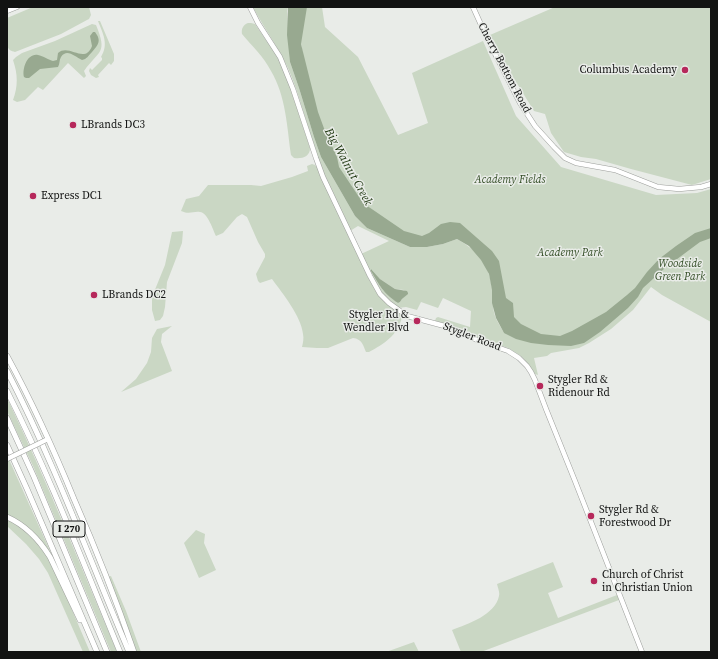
<!DOCTYPE html>
<style>
body{margin:0}
#map{position:relative;width:718px;height:659px;overflow:hidden;background:#e9ece8;font-family:"Source Serif 4",serif}
canvas{display:block}
.frame{position:absolute;inset:0;border:8px solid #121312;pointer-events:none}
</style>
<div id="map">
<canvas width="718" height="659"></canvas>
<div class="frame"></div>
</div>
<script>
const ctx = document.querySelector('canvas').getContext('2d');
ctx.lineJoin = 'round';
function fill(path, color) {
  ctx.fillStyle = color;
  ctx.fill(path, 'evenodd');
}
function strokePath(path, color, width, dash) {
  ctx.strokeStyle = color;
  ctx.lineWidth = width;
  ctx.lineCap = dash ? 'butt' : 'round';
  ctx.setLineDash(dash || []);
  ctx.stroke(path);
}
function write(font, color, halo, rows, align = 'center') {
  ctx.font = font + ' "Source Serif 4",serif';
  ctx.lineWidth = 3;
  ctx.setLineDash([]);
  ctx.textBaseline = 'middle';
  ctx.strokeStyle = halo;
  ctx.fillStyle = color;
  for (const [text, x, y, turn = 0] of rows) {
    ctx.save();
    ctx.translate(x, y);
    ctx.rotate((+turn || 0) * Math.PI / 180);
    ctx.textAlign = isNaN(turn) ? turn : align;
    if (halo) ctx.strokeText(text, 0, 0);
    ctx.fillText(text, 0, 0);
    ctx.restore();
  }
}
fill(new Path2D(`
 M33,7H89L91,15L89,19L87,20L61,34L15,52C11,51 9,50 7,46V18Z
 M253,7H288L287,11L290,62L299,88L314,137L321,157L355,216L367,228L410,247H427L443,244L457,239C478,251 489,264 492,288C493,298 492,307 495,316C497,322 501,327 504,333L492,268L463,236L423,241L370,223L315,129L295,7H322L325,27L358,57L398,135L428,123L412,73L483,41L516,116L561,167L656,195L697,193L711,189V322L662,295L651,287L633,310L611,329L589,343L579,348L551,353L547,356L534,358L538,375L535,374L529,365L522,357L508,348L479,338L469,333L451,325L435,321L436,318L438,317L470,327L471,311L443,298L438,308L421,302L417,310L406,307L398,308L382,293L361,254L389,241L358,226L350,231C338,206 326,181 317,155C307,126 300,96 288,68C278,47 264,28 253,7ZM371,269L380,279L395,289L404,290L407,294L402,299L400,302L398,303C385,294 376,283 371,269Z
 M555,7H711V179L692,185L631,169L596,159L581,157L564,152L551,133L545,114L534,111L513,77L490,35Z
 M98,21H100L114,54V61L111,65L109,63L98,75L99,77L96,78L91,75L89,71L90,68L92,70L102,60V58L101,57C109,44 103,34 98,21Z
 M248,23H251L255,24L281,62L290,86L310,148C310,157 302,159 294,158L291,155C287,127 286,96 271,71C264,57 252,46 242,34C241,29 243,25 248,23Z
 M92,24L96,25C108,54 99,50 84,71L86,76L84,78L68,63L43,90L38,87L25,100L17,102L13,100C18,86 18,75 13,60L16,57L22,53L55,41Z
 M312,164L315,165L318,168L329,194L370,281L375,290L401,314L402,317C398,335 384,344 369,352H366C363,345 362,339 353,338L328,348H317L302,347C303,343 304,338 303,334C301,316 283,294 272,279L260,283L258,281L256,274L265,257V254L258,242L247,217L242,214L237,217L223,233L216,236C213,230 208,213 200,212C193,211 190,215 181,211L186,199L199,196L208,185H251L261,186L292,177L308,171L307,166Z
 M183,231L182,243L167,282L165,307L163,316L160,320L155,321L152,310V297L165,265L172,232Z
 M172,326L162,334L161,342L172,371L121,392L136,379L147,363L151,352L152,338L157,329Z
 M7,398C47,481 81,567 117,652H111L33,466L7,411Z
 M7,455L51,553L50,554L10,516L7,514V465H8Z
 M7,518L25,530L47,554L63,589L90,652H83L48,573L39,559L26,544L7,526Z
 M196,530L205,534L204,543L216,570L199,578L184,543Z
 M553,562L563,587L548,593L558,618L617,595L619,600L481,652H461L452,630C468,624 495,615 499,596C500,593 498,588 497,584Z
 M111,576L126,611L141,652H136L108,577Z
 M414,642L419,652H386Z`), '#cad7c4');
fill(new Path2D(`
 M288,7H307L301,44L318,112L325,131L337,157L339,167L363,203L404,231L422,236L429,233L441,224L450,222L460,223L492,251L499,261L506,298L513,303L514,317L521,324L541,334L560,336L572,331L606,312L627,295L635,288L647,272L659,259L676,246L695,233L711,228V238L700,242L665,268L643,288L638,297L628,308L600,332L584,343L571,346L548,345L531,343L516,339L504,333L496,318L492,303V290L489,274L481,260L469,246L457,239L443,244L427,247H410L367,228L355,216L321,157L314,137L299,88L290,62L287,35Z
 M93,32H95C102,41 98,45 92,52C88,56 87,59 82,60C75,57 67,48 61,57C59,60 60,64 58,67L40,69L29,78H26L24,77C22,69 27,53 38,55C43,56 49,60 53,61L57,60L58,53C69,43 85,65 92,46L90,36Z
 M371,269L380,279L395,289L407,291L408,293V294L402,299L400,302L398,303C383,293 379,285 371,271Z`), '#98a990');
const major = new Path2D(`
 M250,7L258,23L280,57L293,89L316,158L323,177L370,276L380,294L389,303L407,316L452,328L477,340L508,351L519,358L527,366L531,372L535,380L546,409L575,481L642,652
 M473,7L487,38L520,103L535,126L554,147L565,158L576,163L615,170L658,187L679,189L701,187L711,184
 M7,11L17,7`);
const highway = new Path2D(`
 M7,356C32,402 54,450 74,499C96,549 116,600 134,652
 M7,371C54,462 89,558 129,652
 M7,391C50,476 84,565 120,652
 M7,418L34,477L107,652
 M7,445L27,489L97,652
 M7,517C25,525 40,541 50,557L80,620`);
strokePath(major, '#9d9f9c', 5.5);
strokePath(highway, '#9d9f9c', 6);
strokePath(major, '#fff', 4.5);
strokePath(highway, '#fff', 5);
const majorBridge = new Path2D(`
 M7,459L46,440`);
strokePath(majorBridge, '#9d9f9c', 5.5, []);
strokePath(majorBridge, '#fff', 4.5);
for (const [x, y, r, color] of [
 [685,70,4,"#b6285b"],
 [73,125,4,"#b6285b"],
 [33,196,4,"#b6285b"],
 [94,295,4,"#b6285b"],
 [417,321,4,"#b6285b"],
 [540,386,4,"#b6285b"],
 [591,516,4,"#b6285b"],
 [594,581,4,"#b6285b"]
]) {
  const dot = new Path2D();
  dot.arc(x, y, r, 0, 2 * Math.PI);
  ctx.fillStyle = color;
  ctx.fill(dot);
  strokePath(dot, '#e9ece8', 1.5);
}
for (const [x, y, w] of [
 [69,529,32]
]) {
  const box = new Path2D();
  box.roundRect(x - w / 2, y - 8, w, 16, 3);
  ctx.fillStyle = '#e9ece8';
  ctx.fill(box);
  strokePath(box, '#121312', 1);
}
write('bold 10px', '#121312', null, [
 ["I 270",69,529]
]);
write('11px', '#121312', '#e9ece8', [
 ["Cherry Bottom Road",504,68,62],
 ["Stygler Road",472,337,21]
]);
write('11px', '#121312', '#e9ece8', [
 ["Columbus Academy",677,70,"right"],
 ["LBrands DC3",81,125],
 ["Express DC1",41,196],
 ["LBrands DC2",102,295],
 ["Stygler Rd &",409,315,"right"],
 ["Wendler Blvd",409,328,"right"],
 ["Stygler Rd &",548,380],
 ["Ridenour Rd",548,393],
 ["Stygler Rd &",599,510],
 ["Forestwood Dr",599,523],
 ["Church of Christ",602,575],
 ["in Christian Union",602,588]
], 'left');
write('italic 11px', '#354f28', '#e9ece8', [
 ["Academy Fields",510,180],
 ["Academy Park",570,253],
 ["Woodside",680,264],
 ["Green Park",680,277]
]);
write('italic 12px', '#1d360f', '#e9ece8', [
 ["Big Walnut Creek",348,167,61]
]);
</script>
